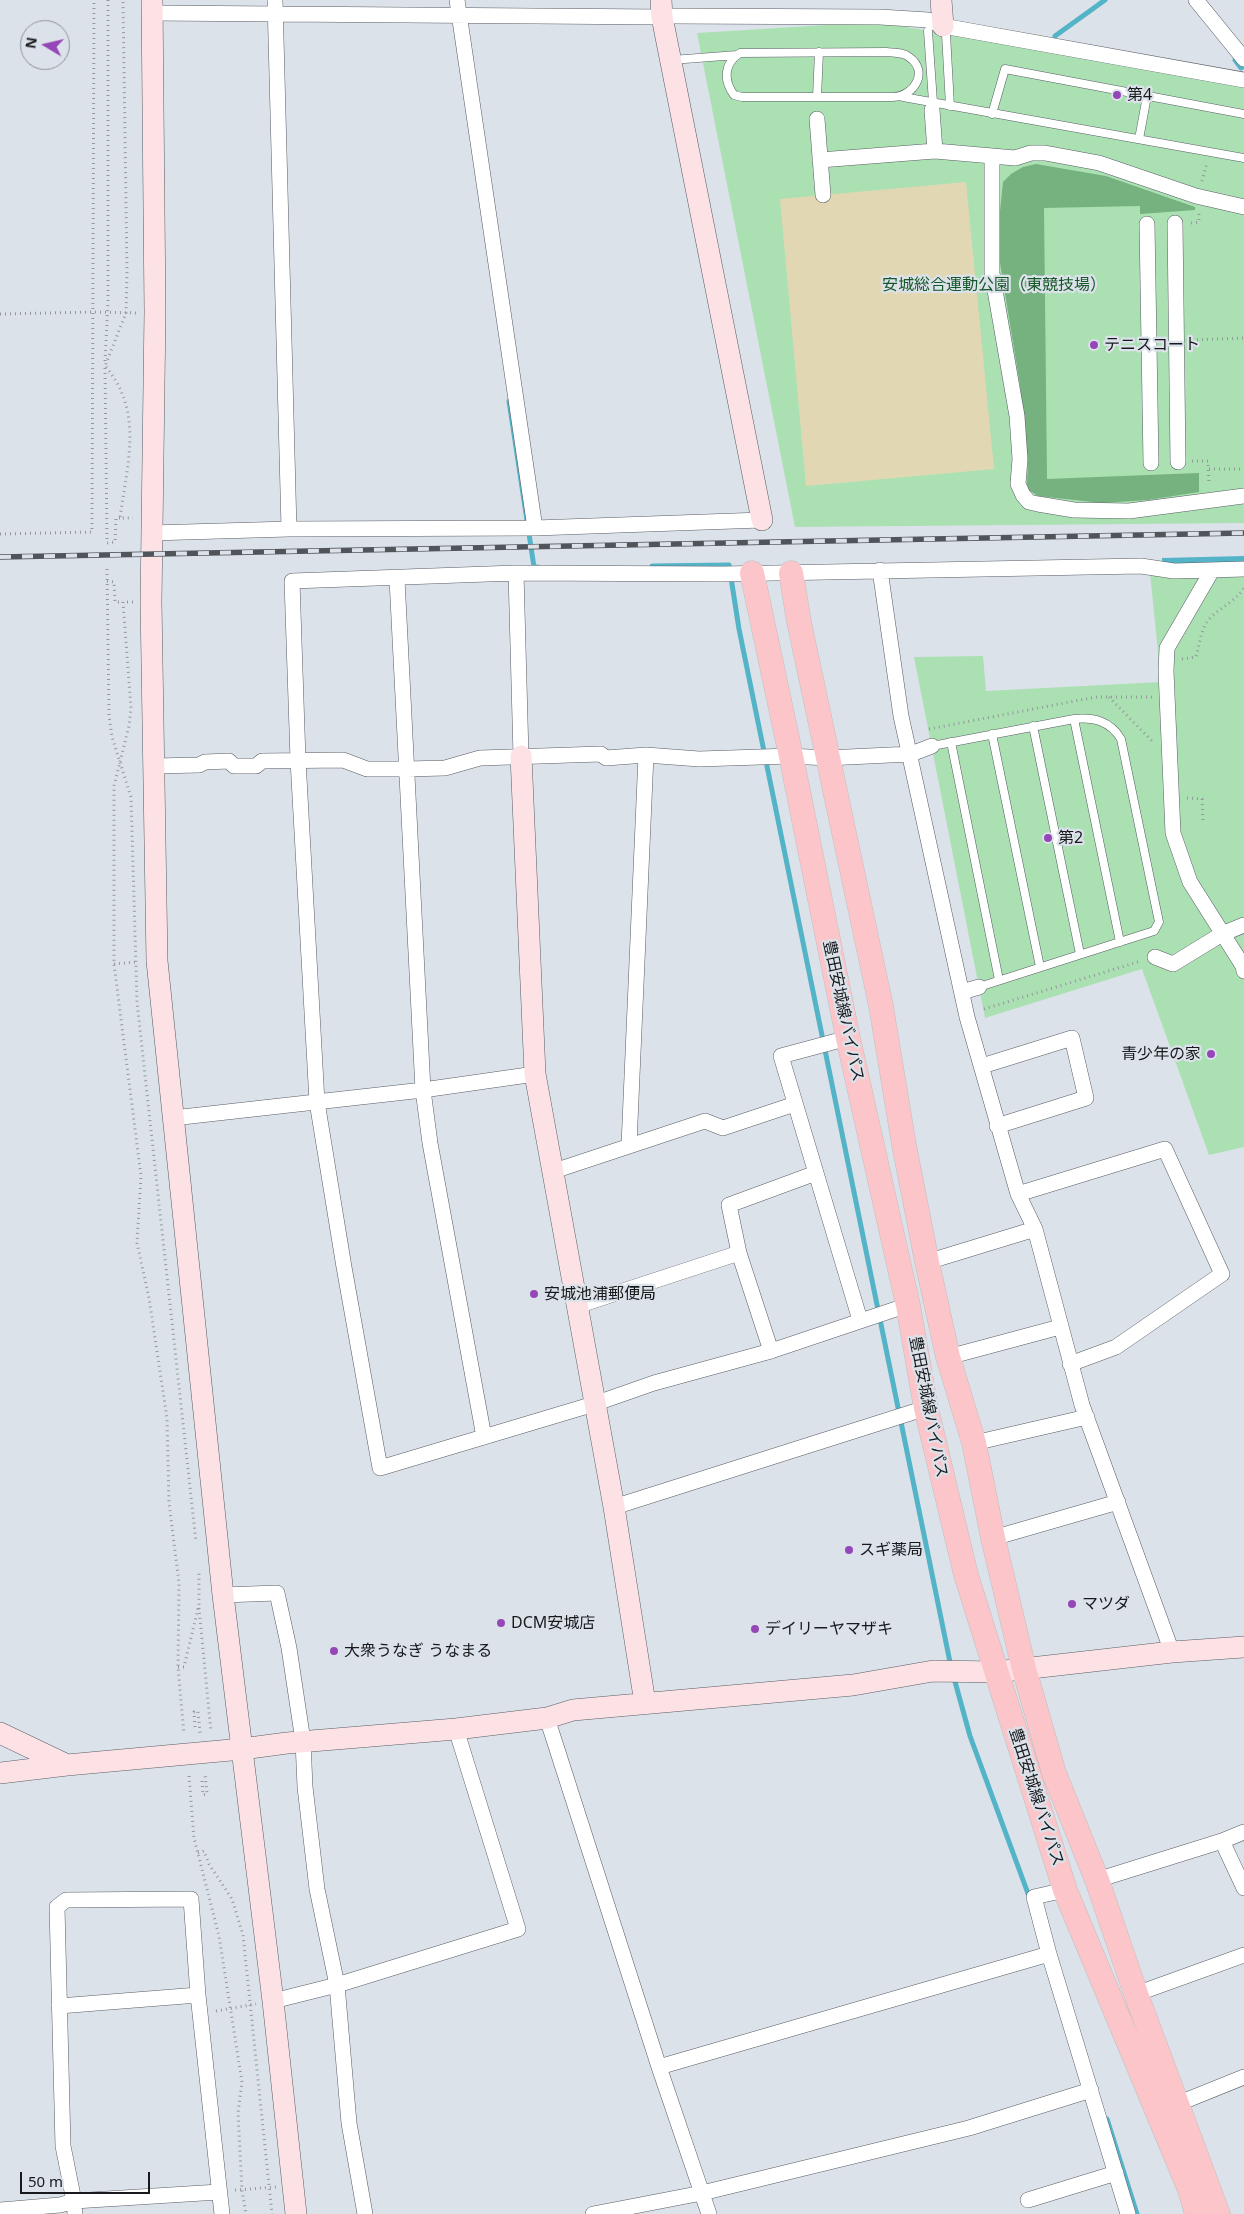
<!DOCTYPE html>
<meta charset="utf-8">
<style>
body{margin:0}
#map{position:relative;width:1244px;height:2214px;overflow:hidden;background:#dce2ea;font-family:"Noto Sans",sans-serif}
canvas{display:block}
.north{position:absolute;left:20px;top:20px;width:50px;height:50px;box-sizing:border-box;background:#dce2ea;border:1px solid #8d9298;border-radius:50%;rotate:279deg;font-size:14px;font-weight:700;line-height:20px;text-align:center;color:#17191c}
.north::after{content:'';display:block;margin:auto;width:18px;height:22px;background:#9647b7;clip-path:polygon(50% 0,100% 100%,50% 72%,0 100%)}
.scale{position:absolute;left:20px;top:2172px;width:130px;height:22px;box-sizing:border-box;border:2px solid #17191c;border-top:0;padding-left:6px;font-size:15px;line-height:18px;white-space:nowrap;color:#17191c;-webkit-text-stroke:4px #dce2ea;paint-order:stroke}
</style>
<div id="map">
<canvas width="1244" height="2214"></canvas>
<div class="north">N</div>
<div class="scale">50 m</div>
</div>
<script>
const ctx = document.querySelector('canvas').getContext('2d');
ctx.lineJoin = 'round';
function fill(path, color) {
  ctx.fillStyle = color;
  ctx.fill(path, 'evenodd');
}
function strokePath(path, color, width, dash) {
  ctx.strokeStyle = color;
  ctx.lineWidth = width;
  ctx.lineCap = dash ? 'butt' : 'round';
  ctx.setLineDash(dash || []);
  ctx.stroke(path);
}
function write(font, color, halo, rows, align = 'center') {
  ctx.font = font + ' "Noto Sans","Noto Sans JP",sans-serif';
  ctx.lineWidth = 4.5;
  ctx.setLineDash([]);
  ctx.textBaseline = 'middle';
  ctx.strokeStyle = halo;
  ctx.fillStyle = color;
  for (const [text, x, y, turn = 0] of rows) {
    ctx.save();
    ctx.translate(x, y);
    ctx.rotate((+turn || 0) * Math.PI / 180);
    ctx.textAlign = isNaN(turn) ? turn : align;
    if (halo) ctx.strokeText(text, 0, 0);
    ctx.fillText(text, 0, 0);
    ctx.restore();
  }
}
fill(new Path2D(`
 M876,22L1244,84V523L795,527L697,33Z
 M1150,573L1244,574V1147L1209,1155L1142,969L985,1018L914,657L983,656L986,691L1161,682Z`), '#abe0b3');
fill(new Path2D(`
 M1036,164L1106,176L1195,207V210L1140,214V206L1044,208L1047,479L1199,473V492L1148,500L1102,503L1038,496L1029,490L1027,484L1028,461L1020,385L1000,263L999,221L1003,182L1011,174L1023,167Z`), '#76b180');
fill(new Path2D(`
 M966,182L994,469L806,486L780,199Z`), '#e1d8b3');
fill(new Path2D(`
 M1244,556V564L1162,565V558Z`), '#54b4c7');
strokePath(new Path2D(`
 M1055,36L1105,0
 M1235,60L1241,68L1244,66
 M509,401L534,567H538
 M652,566L729,565L739,629L951,1667
 M954,1678L970,1736L1030,1899
 M1107,2119L1137,2214`), '#54b4c7', 5);
const lane = new Path2D(`
 M928,31L933,102
 M946,34L950,106
 M886,52C894,53 903,52 909,57C929,71 915,96 893,97H742L734,95C723,80 724,63 740,53Z
 M672,60L737,55
 M817,97L819,52
 M903,97L1244,158
 M992,114L1005,69L1244,114
 M1139,139L1147,96
 M1074,719L1120,942
 M1033,726L1080,954
 M992,734L1040,967
 M951,742L999,980
 M932,746L1074,719C1094,717 1110,721 1121,739L1159,922L1154,931L979,987`);
const street = new Path2D(`
 M275,0L289,529
 M457,0L535,528
 M1196,0L1244,59
 M152,13L662,17
 M671,16L880,17L928,20L943,26L1244,80
 M817,119L823,195
 M935,151L1015,158L1031,153H1045L1099,163L1196,196L1244,207
 M992,156V273L1017,416L1020,459L1018,484L1023,495L1029,502L1038,504L1074,510L1129,511L1244,496
 M820,160L935,151L932,110
 M1175,223L1178,462
 M1147,224L1151,463
 M151,533L289,529L535,528L762,520
 M880,570L901,716L967,1017L1018,1194L1035,1229L1082,1405L1172,1652
 M516,573L521,756
 M1210,574L1167,648L1166,671L1173,833L1190,882L1243,966L1244,971
 M397,579L423,1090L430,1143L484,1437
 M155,766L199,765L205,762L229,761L234,766H256L262,761L343,760L367,769H407L445,768L480,758L601,754L606,758L646,755L699,759L791,756L827,758L911,754L932,746
 M1155,957L1173,964L1222,934L1244,925
 M962,992L979,987
 M848,1038L781,1056L860,1320
 M982,1066L1072,1038L1086,1098L997,1126
 M173,1118L423,1090L535,1074
 M629,1145L646,755
 M554,1171L705,1121L723,1128L795,1104
 M1018,1194L1165,1149L1222,1274L1116,1347L1070,1364
 M739,1253L729,1205L816,1173
 M927,1262L1035,1229
 M908,1305L771,1351L654,1383L594,1404L380,1468L344,1267L317,1102L298,760L292,581L516,573L722,574L1141,566L1174,571L1244,569
 M577,1306L739,1253L771,1351
 M948,1357L1060,1327
 M974,1443L1087,1417
 M614,1507L926,1408
 M993,1538L1118,1502
 M223,1595L277,1593L289,1648L303,1741L305,1787L317,1889L337,1985L349,2123L365,2214
 M547,1718L659,2067L709,2214
 M1222,1841L1244,1832
 M1097,1880L1222,1841L1244,1888
 M1065,1890L1034,1897L1049,1954L1128,2214
 M1136,1994L1244,1955
 M273,2001L337,1985L518,1929L456,1729
 M59,2006L198,1995
 M659,2067L1049,1954
 M1177,2104L1244,2077
 M1028,2200L1116,2173
 M0,2210L60,2205L74,2201L219,2192
 M75,2214L74,2201L63,2146L57,1907L66,1900L191,1899L198,1995L222,2214
 M593,2214L702,2193L969,2128L1091,2090`);
const secondary = new Path2D(`
 M152,0L155,312L151,602L157,961L223,1595L273,2001L296,2214
 M661,0L662,17L762,520
 M941,0L943,26
 M521,756L535,1074L614,1507L645,1703
 M0,1733L67,1765
 M0,1773L67,1765L242,1749L287,1743L456,1729L547,1718L573,1710L853,1685L933,1671L996,1672L1172,1652L1244,1647`);
const primary = new Path2D(`
 M752,573L791,756L848,1038L908,1305L926,1408L966,1575L1065,1890L1190,2190L1197,2214
 M791,573L799,622L881,1006L904,1145L927,1262L948,1357L974,1443L993,1538L1024,1669L1054,1773L1097,1880L1136,1994L1218,2214`);
strokePath(lane, '#585d64', 9);
strokePath(street, '#585d64', 16);
strokePath(secondary, '#585d64', 22);
strokePath(primary, '#bebfbf', 25);
strokePath(new Path2D(`
 M1202,181L1207,163
 M1191,223L1199,222V212
 M0,314L94,312L137,313
 M1192,340L1244,338
 M105,361L108,302V0
 M106,367C144,413 127,464 120,518H133
 M1192,461H1208L1209,485
 M1209,469H1244
 M120,518H116L115,542L107,543L105,366L126,313L127,272L123,0
 M0,534L92,532L94,0
 M107,569L109,716L112,737L131,797L137,1002L196,1542
 M107,581L114,582L115,602H123
 M133,602H123L131,708L129,726L114,786V964L141,1176L137,1243L149,1298L167,1418L169,1503L179,1583L178,1667L184,1734
 M1182,659L1196,657C1200,643 1201,627 1211,617C1223,606 1235,601 1244,588
 M1109,697L1153,742
 M929,729L1096,697H1152
 M1187,798L1202,799L1203,821
 M114,964L137,962
 M984,1009L1141,961
 M199,1608L211,1732
 M178,1667H184L199,1604V1570
 M195,1727L194,1712L198,1711L200,1733
 M189,1776L194,1838L219,1936L242,2082L238,2113L242,2190L246,2214
 M202,1781L203,1795L207,1794L205,1774
 M198,1853L204,1851L209,1864L232,1899L243,1935L272,2214
 M216,2011L256,2004
 M235,2190L276,2187`), '#94989e', 3, [1, 4]);
strokePath(lane, '#fff', 8);
strokePath(street, '#fff', 15);
strokePath(secondary, '#fde2e5', 21);
strokePath(primary, '#fbc5ca', 24);
const rail = new Path2D(`
 M0,557L1244,533`);
strokePath(rail, '#515459', 5.5);
strokePath(rail, '#dce2ea', 4, [11]);
for (const [x, y, r, color] of [
 [1117,95,5,"#9647b7"],
 [1094,345,5,"#9647b7"],
 [1048,838,5,"#9647b7"],
 [1211,1054,5,"#9647b7"],
 [534,1294,5,"#9647b7"],
 [849,1550,5,"#9647b7"],
 [1072,1604,5,"#9647b7"],
 [501,1623,5,"#9647b7"],
 [755,1629,5,"#9647b7"],
 [334,1651,5,"#9647b7"]
]) {
  const dot = new Path2D();
  dot.arc(x, y, r, 0, 2 * Math.PI);
  ctx.fillStyle = color;
  ctx.fill(dot);
  strokePath(dot, '#dce2ea', 2);
}
write('16px', '#17191c', '#dce2ea', [
 ["第4",1127,95],
 ["テニスコート",1104,345],
 ["第2",1058,838],
 ["青少年の家",1201,1054,"right"],
 ["安城池浦郵便局",544,1294],
 ["スギ薬局",859,1550],
 ["マツダ",1082,1604],
 ["DCM安城店",511,1623],
 ["デイリーヤマザキ",765,1629],
 ["大衆うなぎ うなまる",344,1651]
], 'left');
write('16px', '#165728', '#dce2ea', [
 ["安城総合運動公園（東競技場）",994,285]
]);
write('16px', '#17191c', '#dce2ea', [
 ["豊田安城線バイパス",843,1011,78],
 ["豊田安城線バイパス",928,1407,79],
 ["豊田安城線バイパス",1036,1797,72]
]);
</script>
